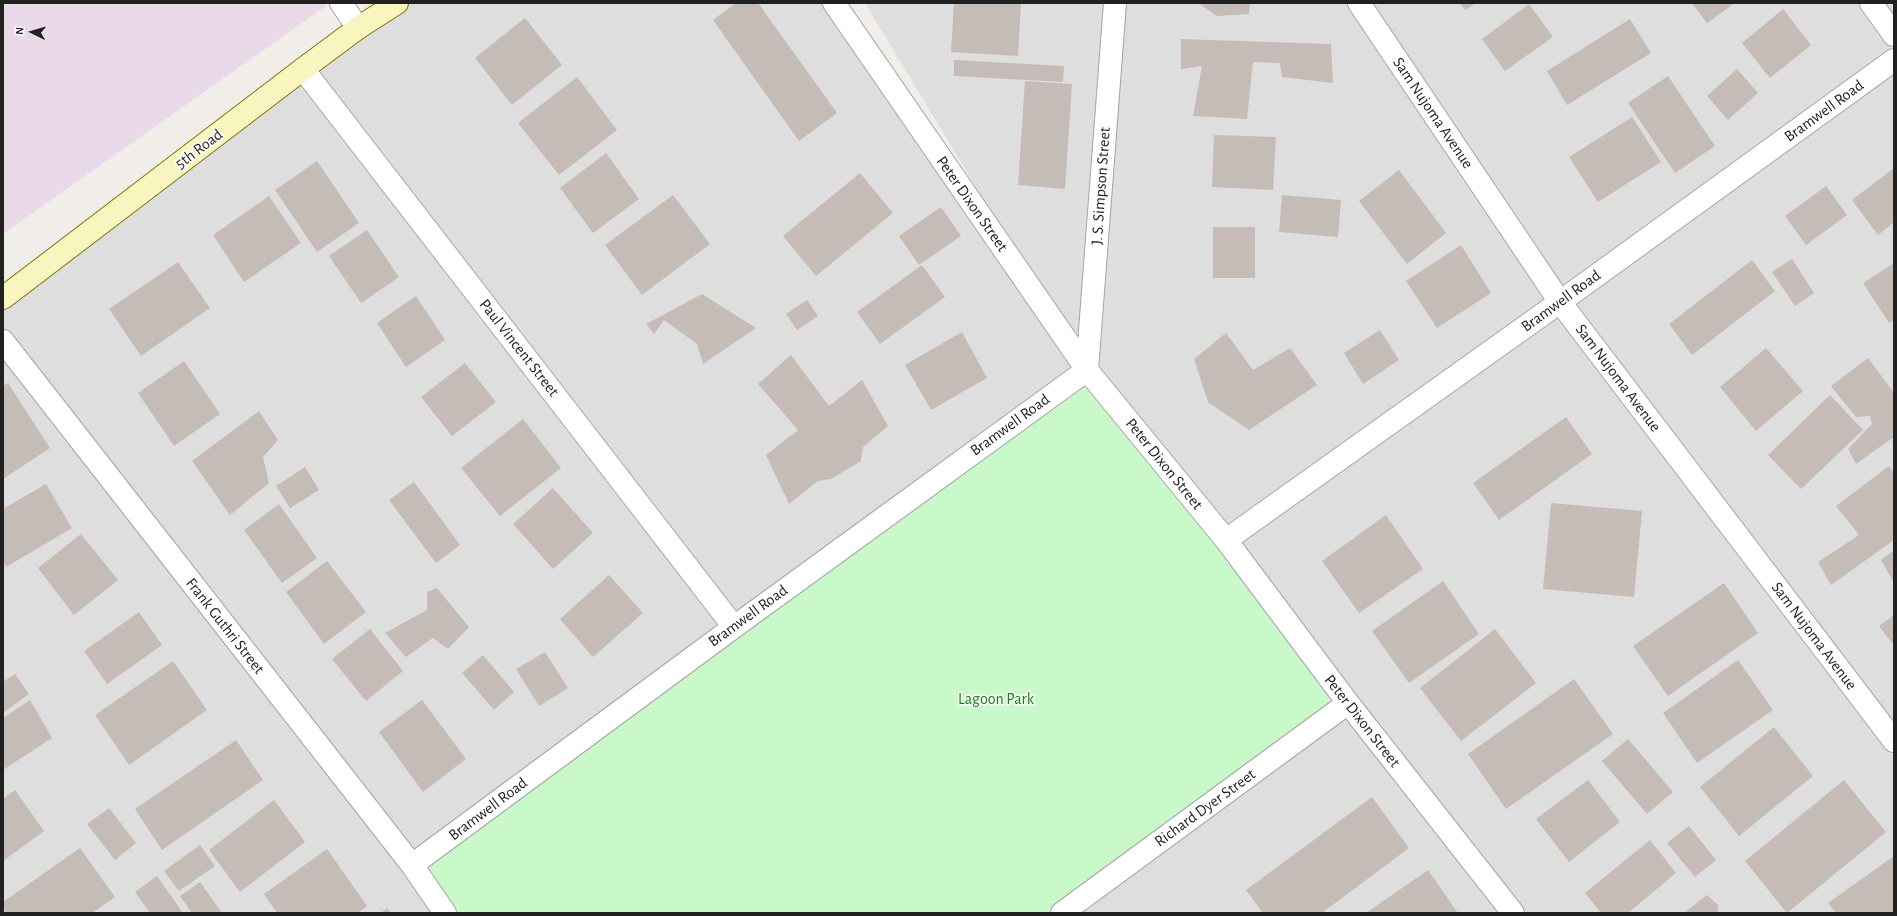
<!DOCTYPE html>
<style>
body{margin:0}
#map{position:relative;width:1897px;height:916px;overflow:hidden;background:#f1ede8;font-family:"Alegreya Sans",sans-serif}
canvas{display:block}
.frame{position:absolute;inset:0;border:4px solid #212121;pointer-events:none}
.north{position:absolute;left:12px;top:12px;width:40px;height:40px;-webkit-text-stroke:3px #fff;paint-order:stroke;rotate:275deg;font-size:11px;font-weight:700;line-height:16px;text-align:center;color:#212121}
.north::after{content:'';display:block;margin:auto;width:14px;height:18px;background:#212121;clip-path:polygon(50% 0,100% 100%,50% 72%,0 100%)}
</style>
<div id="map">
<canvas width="1897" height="916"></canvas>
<div class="frame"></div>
<div class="north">N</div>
</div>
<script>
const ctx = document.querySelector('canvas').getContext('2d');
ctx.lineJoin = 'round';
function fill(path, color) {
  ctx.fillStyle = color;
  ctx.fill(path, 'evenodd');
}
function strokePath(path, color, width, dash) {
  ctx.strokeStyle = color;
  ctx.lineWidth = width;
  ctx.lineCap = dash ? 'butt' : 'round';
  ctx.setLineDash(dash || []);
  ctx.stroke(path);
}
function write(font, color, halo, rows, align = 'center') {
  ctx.font = font + ' "Alegreya Sans",sans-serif';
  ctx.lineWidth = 3;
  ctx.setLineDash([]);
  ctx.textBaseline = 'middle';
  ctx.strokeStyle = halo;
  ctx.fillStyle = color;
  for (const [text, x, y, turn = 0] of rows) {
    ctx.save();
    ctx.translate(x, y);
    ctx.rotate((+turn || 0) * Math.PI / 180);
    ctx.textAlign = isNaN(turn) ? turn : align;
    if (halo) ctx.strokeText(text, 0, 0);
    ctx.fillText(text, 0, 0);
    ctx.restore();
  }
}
fill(new Path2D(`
 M410,3H845L1078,356L865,3H1894V913H3V288L303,69Z`), '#dfdede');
fill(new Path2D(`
 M3,3H324L326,6L3,234Z`), '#eadae9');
fill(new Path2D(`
 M1087,370L1348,703L1062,913H445L412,865Z`), '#c9f9c8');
fill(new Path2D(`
 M736,3H758L837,113L799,141L713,20Z
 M954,3H1021L1018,56L951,52Z
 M1198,3H1250L1249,14L1217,16Z
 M1460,3H1476L1465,10Z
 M1692,3H1735L1707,23Z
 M1529,4L1553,37L1505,71L1482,39Z
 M1783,9L1811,45L1770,78L1742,43Z
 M525,18L562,65L512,105L475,58Z
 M1630,19L1651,53L1567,105L1547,71Z
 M1181,39L1331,44L1333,83L1282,77L1280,63L1253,62L1247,119L1193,116L1202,66L1181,69Z
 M954,60L1064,66L1063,82L954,76Z
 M1737,69L1758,93L1728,120L1707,96Z
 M1668,76L1715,146L1675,173L1628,103Z
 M577,77L617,130L559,175L518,123Z
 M1025,81L1072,84L1065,189L1018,185Z
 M1632,117L1661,162L1598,202L1569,157Z
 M1214,135L1276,137L1273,190L1212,187Z
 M606,153L639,199L593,233L560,188Z
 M317,161L359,223L317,252L275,190Z
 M1894,168V222L1878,235L1852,200Z
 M1399,170L1446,233L1407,264L1359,201Z
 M860,173L893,213L816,276L783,236Z
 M1826,186L1847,215L1806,245L1785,216Z
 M673,195L710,244L642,295L605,245Z
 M1282,195L1341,200L1338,237L1279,232Z
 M269,196L301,243L244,282L213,235Z
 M941,207L961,236L919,265L899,236Z
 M1213,227H1255V278H1213Z
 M367,230L399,277L361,303L329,256Z
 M1461,245L1491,293L1437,328L1406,281Z
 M1792,259L1814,293L1795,306L1772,272Z
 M1752,260L1775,291L1692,355L1669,324Z
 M178,262L210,308L141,356L109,309Z
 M1894,263V320L1889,323L1863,283Z
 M922,265L945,297L880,344L857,312Z
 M702,294L756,328L703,364L697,344L664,320L654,334L646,324Z
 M416,296L445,340L406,367L377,323Z
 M807,300L818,316L797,330L786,314Z
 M1380,330L1399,360L1363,384L1344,353Z
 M962,332L987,378L931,410L905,365Z
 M1226,333L1253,370L1290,348L1317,385L1249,430L1208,402L1194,359Z
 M1766,348L1803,391L1756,431L1720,387Z
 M791,355L829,406L862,380L888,426L863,447L861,461L831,479L818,481L789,504L766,455L798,430L758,384Z
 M1868,358L1894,393V437L1856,464L1848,449L1872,424L1870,416L1856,417L1831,386Z
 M184,361L220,414L174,446L138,393Z
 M465,363L496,402L452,436L421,397Z
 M8,383L50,448L3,479V386Z
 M1830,395L1863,430L1801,489L1768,455Z
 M259,411L278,440L263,457L269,483L230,515L192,461Z
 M1566,417L1592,454L1499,520L1473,483Z
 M523,419L561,468L500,516L461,468Z
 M1889,466L1894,473V540L1831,585L1818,562L1859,535L1836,506Z
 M305,467L319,490L290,508L276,486Z
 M414,482L460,545L436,563L389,500Z
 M46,484L72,528L6,567L3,561V509Z
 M553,488L593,533L553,569L513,524Z
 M1551,503L1642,511L1634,597L1543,589Z
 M279,504L317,558L282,583L244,530Z
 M1386,515L1423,569L1359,613L1322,561Z
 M81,534L118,580L74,615L38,568Z
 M1894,550V583L1881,560Z
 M327,561L366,612L324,644L286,592Z
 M609,575L643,613L593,657L560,619Z
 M1443,581L1479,634L1409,683L1372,631Z
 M1724,583L1758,633L1668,696L1633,646Z
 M437,588L469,627L448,649L433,638L406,657L385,633L427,610V592Z
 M139,612L162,645L107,684L84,651Z
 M1894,615V642L1892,643L1879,626Z
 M370,629L403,671L366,701L332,659Z
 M1495,629L1536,683L1461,741L1420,688Z
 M545,652L568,688L539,706L516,669Z
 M483,655L514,692L494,710L462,673Z
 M1738,660L1773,710L1697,763L1663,713Z
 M173,661L207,710L129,765L95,715Z
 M15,674L29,694L3,713V682Z
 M1574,679L1613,734L1506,809L1468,754Z
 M30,700L52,738L3,770V718Z
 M422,700L466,759L423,792L379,732Z
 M1774,727L1813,776L1739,836L1700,787Z
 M1628,739L1673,792L1647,814L1602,761Z
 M236,740L263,780L162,850L135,809Z
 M1588,780L1620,822L1569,862L1536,819Z
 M1844,780L1886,832L1787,913L1745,861Z
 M15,790L44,831L3,861V799Z
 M1372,797L1409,848L1322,913H1263L1246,890Z
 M274,800L305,842L240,892L209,850Z
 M109,808L136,843L115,860L87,824Z
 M1689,826L1716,860L1695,877L1667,843Z
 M1650,840L1676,873L1628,913H1601L1585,893Z
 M200,845L215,866L179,891L164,871Z
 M80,848L115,897L92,913H6L3,908V902Z
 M327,849L367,906L358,913H277L264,894Z
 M1894,856V913H1836L1828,903Z
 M1428,870L1458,913H1366Z
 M157,876L183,913H150L135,892Z
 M200,882L222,913H192L180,896Z
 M1707,895L1718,905V913H1684Z
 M387,908L391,913H381Z`), '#c6bcb7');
const street = new Path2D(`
 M341,3L358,28
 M834,3L1087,370L1226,540L1348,703L1513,913
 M1359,3L1560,302L1894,741
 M1871,3L1894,35
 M303,69L734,627
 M3,341L412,865L445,913
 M1226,540L1560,302L1894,60
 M412,865L734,627L1087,370L1115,3
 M1062,913L1348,703`);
const secondary = new Path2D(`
 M3,298L303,69L358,28L397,3`);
strokePath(street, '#a5a5a5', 24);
strokePath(secondary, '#7a7907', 24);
strokePath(street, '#fff', 22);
strokePath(secondary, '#f9f5bf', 22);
write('16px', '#212121', '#fff', [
 ["Bramwell Road",1824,111,-36],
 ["Sam Nujoma Avenue",1433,113,56],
 ["5th Road",199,149,-37],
 ["J. S. Simpson Street",1101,186,-86],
 ["Peter Dixon Street",972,204,55],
 ["Bramwell Road",1561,301,-36],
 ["Paul Vincent Street",519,348,52],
 ["Sam Nujoma Avenue",1618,378,53],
 ["Bramwell Road",1010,425,-36],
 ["Peter Dixon Street",1164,464,51],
 ["Bramwell Road",748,616,-36],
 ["Frank Guthri Street",225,626,52],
 ["Sam Nujoma Avenue",1814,636,53],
 ["Peter Dixon Street",1362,721,52],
 ["Richard Dyer Street",1205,808,-36],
 ["Bramwell Road",488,809,-37]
]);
write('16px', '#12810e', '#fff', [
 ["Lagoon Park",996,699]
]);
</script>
